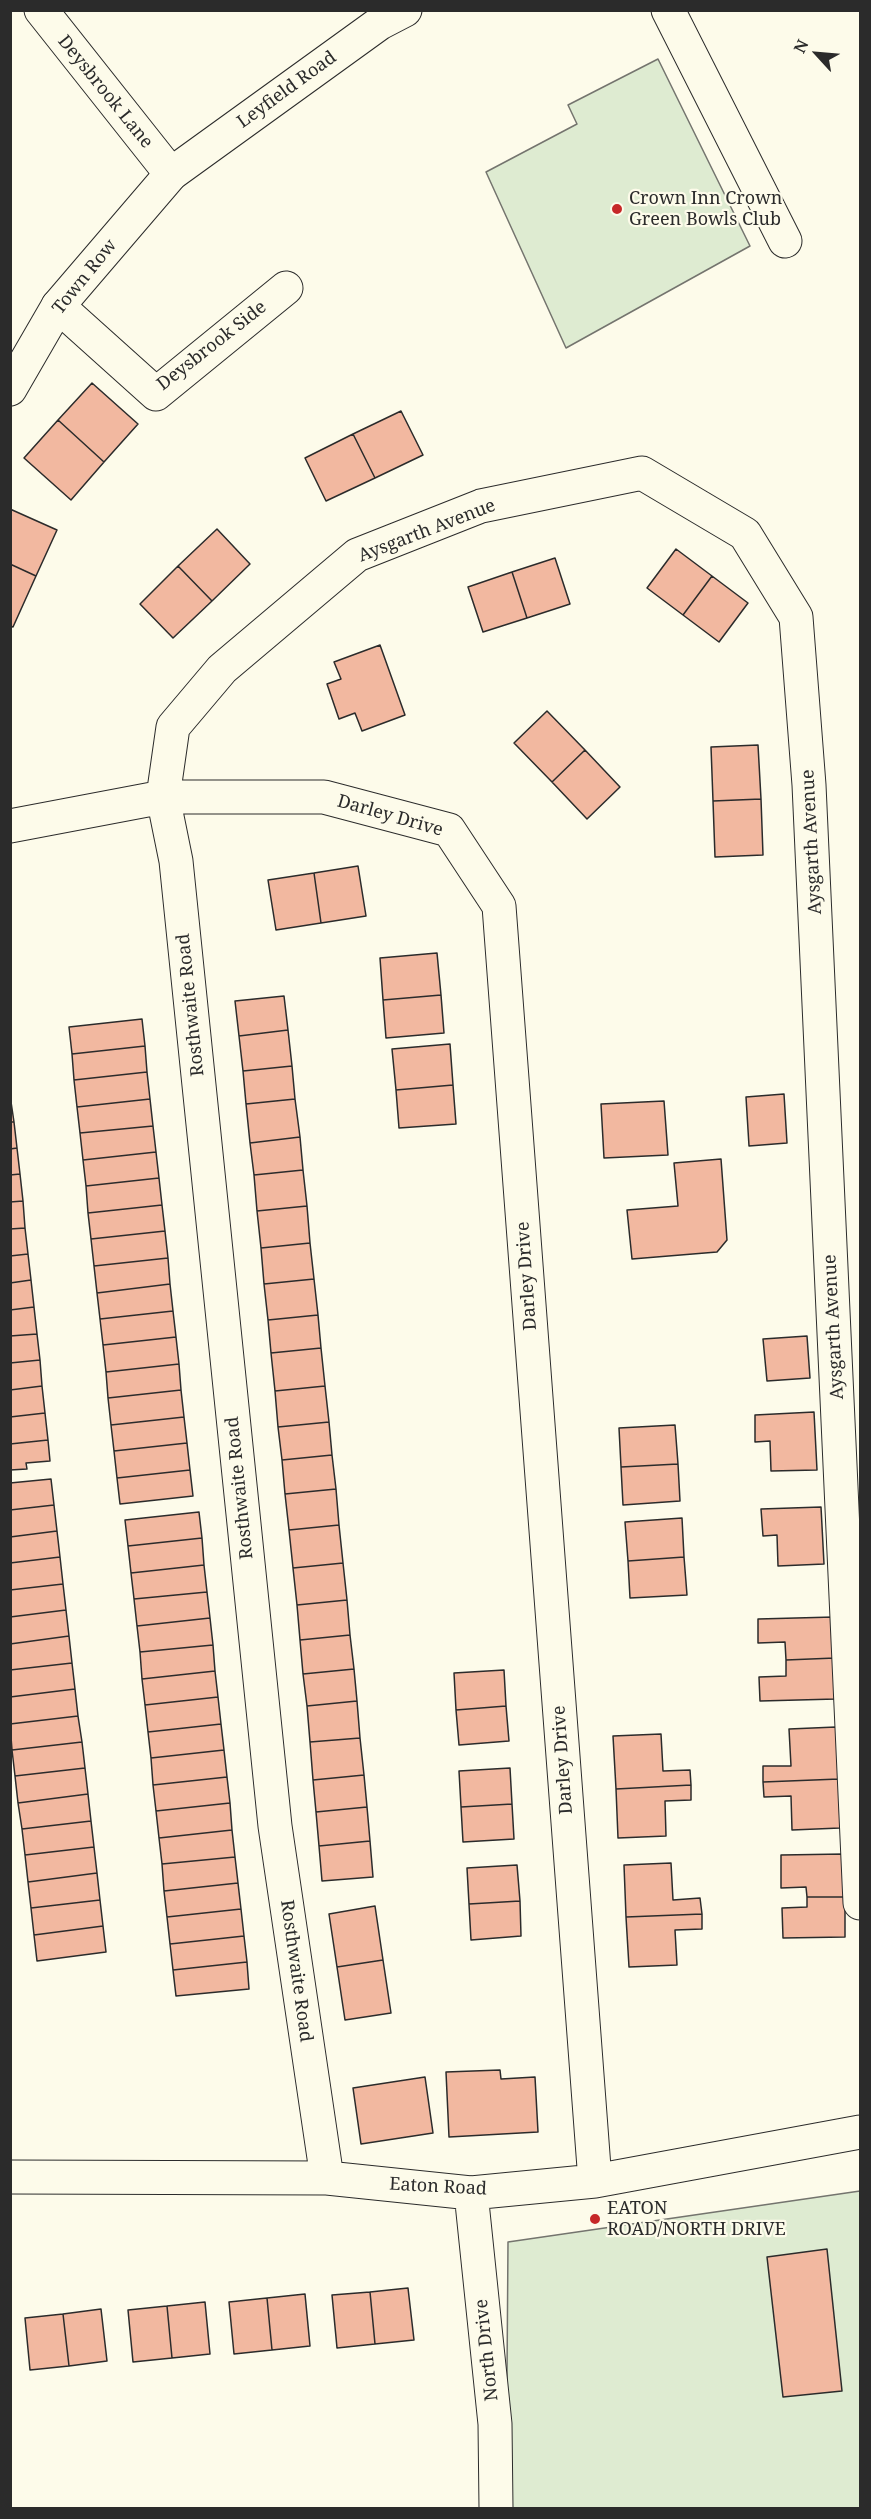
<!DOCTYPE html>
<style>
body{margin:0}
#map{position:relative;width:871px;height:2519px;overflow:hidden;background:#fdfbea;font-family:"Noto Serif",serif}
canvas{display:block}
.frame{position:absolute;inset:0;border:12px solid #2b2b2b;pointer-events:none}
.north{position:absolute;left:787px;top:24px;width:60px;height:60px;-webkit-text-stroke:4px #fdfbea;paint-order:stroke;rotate:296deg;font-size:16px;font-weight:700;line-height:24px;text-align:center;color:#2b2b2b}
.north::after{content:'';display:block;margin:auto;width:21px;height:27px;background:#2b2b2b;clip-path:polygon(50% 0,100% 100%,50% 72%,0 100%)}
</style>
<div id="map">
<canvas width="871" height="2519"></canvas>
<div class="frame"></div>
<div class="north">N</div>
</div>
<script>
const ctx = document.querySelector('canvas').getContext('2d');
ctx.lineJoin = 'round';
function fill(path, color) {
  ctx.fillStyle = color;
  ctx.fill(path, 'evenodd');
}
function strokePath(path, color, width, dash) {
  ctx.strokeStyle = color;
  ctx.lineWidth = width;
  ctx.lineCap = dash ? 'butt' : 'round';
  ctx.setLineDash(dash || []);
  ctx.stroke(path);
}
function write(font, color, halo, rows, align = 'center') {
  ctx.font = font + ' "Noto Serif",serif';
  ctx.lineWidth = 4.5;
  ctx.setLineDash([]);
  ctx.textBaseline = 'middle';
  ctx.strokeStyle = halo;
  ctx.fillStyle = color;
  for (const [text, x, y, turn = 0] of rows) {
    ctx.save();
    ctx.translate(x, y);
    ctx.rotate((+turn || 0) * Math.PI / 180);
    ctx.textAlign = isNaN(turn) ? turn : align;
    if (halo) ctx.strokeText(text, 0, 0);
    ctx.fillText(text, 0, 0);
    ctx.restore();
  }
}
const green = new Path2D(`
 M658,59L750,246L566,348L486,172L577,124L568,105Z
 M860,2191V2508H506L508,2242Z`);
fill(green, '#deebd1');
strokePath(green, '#74746e', 1.5);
const building = new Path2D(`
 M92,383L138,424L104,462L58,420Z
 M401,411L423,455L375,478L353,434Z
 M58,420L104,462L71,500L24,458Z
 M353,434L375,478L326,501L305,458Z
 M10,509L57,530L36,576L10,564Z
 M217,529L250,564L212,601L178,566Z
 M676,549L712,576L683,615L647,588Z
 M555,558L570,604L527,618L512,572Z
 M10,564L36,576L13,627L10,626Z
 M178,566L212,601L173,638L140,604Z
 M512,572L527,618L483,632L468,587Z
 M712,576L748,603L719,642L683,615Z
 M380,645L405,715L362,731L355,713L339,719L327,684L341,679L334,662Z
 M547,711L585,750L552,782L514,743Z
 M758,745L761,799L713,801L711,747Z
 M585,750L620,787L587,819L552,782Z
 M761,799L763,855L715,857L713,801Z
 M358,866L366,916L321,923L314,873Z
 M314,873L321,923L276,930L268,880Z
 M437,953L441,995L383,1000L380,958Z
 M441,995L444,1033L386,1038L383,1000Z
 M284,996L288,1030L239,1036L235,1001Z
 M142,1019L145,1046L72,1054L69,1027Z
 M288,1030L292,1066L243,1071L239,1036Z
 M450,1044L453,1085L396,1090L392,1049Z
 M145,1046L147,1072L74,1080L72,1054Z
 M292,1066L295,1099L246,1104L243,1071Z
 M147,1072L150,1099L77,1107L74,1080Z
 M453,1085L456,1124L399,1128L396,1090Z
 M784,1094L787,1143L749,1146L746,1097Z
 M10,1095L14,1122H10Z
 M150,1099L153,1126L80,1133L77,1107Z
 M295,1099L300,1137L250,1143L246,1104Z
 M664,1101L668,1155L604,1158L601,1104Z
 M10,1122H14L17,1148L10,1149Z
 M153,1126L156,1152L83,1160L80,1133Z
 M300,1137L303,1170L254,1175L250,1143Z
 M17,1148L20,1174L10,1175V1149Z
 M156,1152L159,1178L86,1186L83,1160Z
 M721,1159L727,1240L717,1252L632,1259L627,1210L678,1206L674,1163Z
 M303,1170L307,1206L257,1211L254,1175Z
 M20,1174L23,1201L10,1202V1175Z
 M159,1178L162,1205L88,1213L86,1186Z
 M23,1201L25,1228L10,1229V1202Z
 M162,1205L165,1231L91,1239L88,1213Z
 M307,1206L310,1243L261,1248L257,1211Z
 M25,1228L28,1254L10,1256V1229Z
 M165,1231L168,1258L94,1266L91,1239Z
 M310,1243L314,1279L264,1284L261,1248Z
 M28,1254L31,1280L10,1283V1256Z
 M168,1258L170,1284L97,1293L94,1266Z
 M314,1279L318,1315L268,1320L264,1284Z
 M31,1280L34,1307L10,1310V1283Z
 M170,1284L173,1311L100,1319L97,1293Z
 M34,1307L37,1334L10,1336V1310Z
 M173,1311L176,1337L103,1345L100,1319Z
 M318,1315L321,1348L271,1353L268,1320Z
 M37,1334L40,1360L10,1363V1336Z
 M807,1336L810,1378L767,1381L763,1339Z
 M176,1337L179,1364L106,1372L103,1345Z
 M321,1348L325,1386L275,1391L271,1353Z
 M40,1360L42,1386L10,1390V1363Z
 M179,1364L181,1390L108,1398L106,1372Z
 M42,1386L45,1413L10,1417V1390Z
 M325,1386L329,1422L278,1427L275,1391Z
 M181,1390L184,1417L111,1425L108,1398Z
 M814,1412L817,1470L771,1471L770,1441L755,1442V1415Z
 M45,1413L48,1440L10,1444V1417Z
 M184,1417L187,1443L114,1451L111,1425Z
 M329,1422L332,1455L282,1460L278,1427Z
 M675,1425L678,1464L621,1467L619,1428Z
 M48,1440L50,1461L26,1463L27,1469L10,1470V1444Z
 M187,1443L190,1470L117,1478L114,1451Z
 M332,1455L336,1489L285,1494L282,1460Z
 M678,1464L680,1501L623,1505L621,1467Z
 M190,1470L193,1496L120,1504L117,1478Z
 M51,1479L54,1505L10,1510V1483Z
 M336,1489L339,1525L289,1530L285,1494Z
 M54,1505L57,1531L10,1537V1510Z
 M821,1507L824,1564L778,1566L777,1535L763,1536L761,1509Z
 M199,1512L202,1538L128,1546L125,1520Z
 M682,1518L684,1557L628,1561L625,1522Z
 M339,1525L343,1563L293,1568L289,1530Z
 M57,1531L60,1557L10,1563V1537Z
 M202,1538L204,1565L131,1573L128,1546Z
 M60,1557L63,1584L10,1590V1563Z
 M684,1557L687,1595L630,1598L628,1561Z
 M343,1563L347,1600L297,1605L293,1568Z
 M204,1565L207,1592L134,1599L131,1573Z
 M63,1584L66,1610L10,1617V1590Z
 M207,1592L210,1618L137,1626L134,1599Z
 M347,1600L350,1635L300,1640L297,1605Z
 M66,1610L69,1636L10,1644V1617Z
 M834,1617L835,1658L786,1660L785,1642L758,1643V1619Z
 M210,1618L213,1645L140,1652L137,1626Z
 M350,1635L354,1669L303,1674L300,1640Z
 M69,1636L72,1663L10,1670V1644Z
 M213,1645L215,1671L142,1679L140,1652Z
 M835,1658L836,1699L760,1701L759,1677L786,1676V1660Z
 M72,1663L75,1689L10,1697V1670Z
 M354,1669L357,1701L307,1706L303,1674Z
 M504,1670L506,1706L456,1710L454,1673Z
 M215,1671L218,1697L145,1705L142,1679Z
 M75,1689L78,1716L10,1724V1697Z
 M218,1697L221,1724L148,1732L145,1705Z
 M357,1701L360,1738L310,1742L307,1706Z
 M506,1706L509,1741L459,1745L456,1710Z
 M78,1716L82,1742L12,1750L10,1724Z
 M221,1724L224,1750L151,1758L148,1732Z
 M836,1727L839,1779L763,1782V1766H791L789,1729Z
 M661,1734L663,1771L690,1770L691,1785L616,1789L613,1736Z
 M360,1738L364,1775L313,1780L310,1742Z
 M82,1742L85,1768L15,1776L12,1750Z
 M224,1750L227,1777L153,1785L151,1758Z
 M85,1768L88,1794L18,1803L15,1776Z
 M510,1768L512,1804L461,1807L459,1771Z
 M364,1775L367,1807L316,1812L313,1780Z
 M227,1777L230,1803L156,1811L153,1785Z
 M839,1779L840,1828L792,1830L791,1796L764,1797L763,1782Z
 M691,1785V1800L665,1801L666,1836L618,1838L616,1789Z
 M88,1794L91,1821L22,1829L18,1803Z
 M230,1803L232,1830L159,1838L156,1811Z
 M512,1804L514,1839L463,1842L461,1807Z
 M367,1807L370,1841L319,1846L316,1812Z
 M91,1821L94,1847L25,1855L22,1829Z
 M232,1830L235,1857L162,1864L159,1838Z
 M370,1841L373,1877L322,1881L319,1846Z
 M94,1847L97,1873L28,1882L25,1855Z
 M844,1854L845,1897H807L806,1887L781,1888V1855Z
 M235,1857L238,1883L164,1891L162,1864Z
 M671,1863L673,1900L700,1898L702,1914L626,1917L624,1865Z
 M517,1865L520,1901L469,1904L467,1868Z
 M97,1873L100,1900L31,1908L28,1882Z
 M238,1883L241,1909L167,1917L164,1891Z
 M807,1897H845V1937L783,1938L782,1908L807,1907Z
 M100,1900L103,1926L34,1935L31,1908Z
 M520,1901L521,1936L471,1940L469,1904Z
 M375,1906L383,1960L337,1967L329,1914Z
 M241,1909L244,1936L170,1944L167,1917Z
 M702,1914V1929L675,1930L677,1965L629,1967L626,1917Z
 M103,1926L106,1952L37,1961L34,1935Z
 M244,1936L247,1962L173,1970L170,1944Z
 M383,1960L391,2013L345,2020L337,1967Z
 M247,1962L249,1989L176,1996L173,1970Z
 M500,2070L501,2079L535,2077L538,2132L449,2137L446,2072Z
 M425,2077L433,2133L361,2144L353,2088Z
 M827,2249L842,2391L783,2397L767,2257Z
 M408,2288L414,2340L375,2344L370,2292Z
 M370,2292L375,2344L337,2348L332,2295Z
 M305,2294L310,2346L272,2350L267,2298Z
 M267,2298L272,2350L234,2354L229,2302Z
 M205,2302L210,2354L172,2358L167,2306Z
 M167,2306L172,2358L133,2362L128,2310Z
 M101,2309L107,2361L69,2366L63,2314Z
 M63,2314L69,2366L30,2370L25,2318Z`);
fill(building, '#f2b8a0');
strokePath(building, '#2b2b2b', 1.5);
const minor = new Path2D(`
 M41,10L171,174
 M668,10L785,241
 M58,306L156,394L286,288
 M10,826L163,797H324L449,830L499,906L595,2181
 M10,2177L327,2178L471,2193L595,2181L860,2132
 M327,2178L275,1826L176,861L163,797L173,727L222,669L357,555L481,506L642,473L745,534L796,617L809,785L860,1903
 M471,2193L495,2424L496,2508`);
const tertiary = new Path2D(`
 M10,389L58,306L171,174L380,23L405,10`);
strokePath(minor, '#2b2b2b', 35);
strokePath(tertiary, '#2b2b2b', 35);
strokePath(minor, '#fdfbea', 33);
strokePath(tertiary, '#fdfbea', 33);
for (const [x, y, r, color] of [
 [617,209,6,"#c62828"],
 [595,2219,6,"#c62828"]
]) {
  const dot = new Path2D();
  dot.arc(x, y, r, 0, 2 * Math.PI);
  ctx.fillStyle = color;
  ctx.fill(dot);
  strokePath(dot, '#fdfbea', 2);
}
write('18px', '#2b2b2b', '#fdfbea', [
 ["Leyfield Road",287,90,-36],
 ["Deysbrook Lane",105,92,51],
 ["Town Row",85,277,-51],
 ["Deysbrook Side",212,346,-38],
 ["Aysgarth Avenue",427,531,-21],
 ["Darley Drive",390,816,16],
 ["Aysgarth Avenue",812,842,-93],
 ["Rosthwaite Road",191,1005,-96],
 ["Darley Drive",527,1276,-94],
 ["Aysgarth Avenue",834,1327,-93],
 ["Rosthwaite Road",240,1488,-96],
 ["Darley Drive",563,1760,-94],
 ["Rosthwaite Road",296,1971,82],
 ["Eaton Road",438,2187,3],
 ["North Drive",487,2350,-96]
]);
write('18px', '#2b2b2b', '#fdfbea', [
 ["Crown Inn Crown",629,199],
 ["Green Bowls Club",629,220],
 ["EATON",607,2209],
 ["ROAD/NORTH DRIVE",607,2230]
], 'left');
</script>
